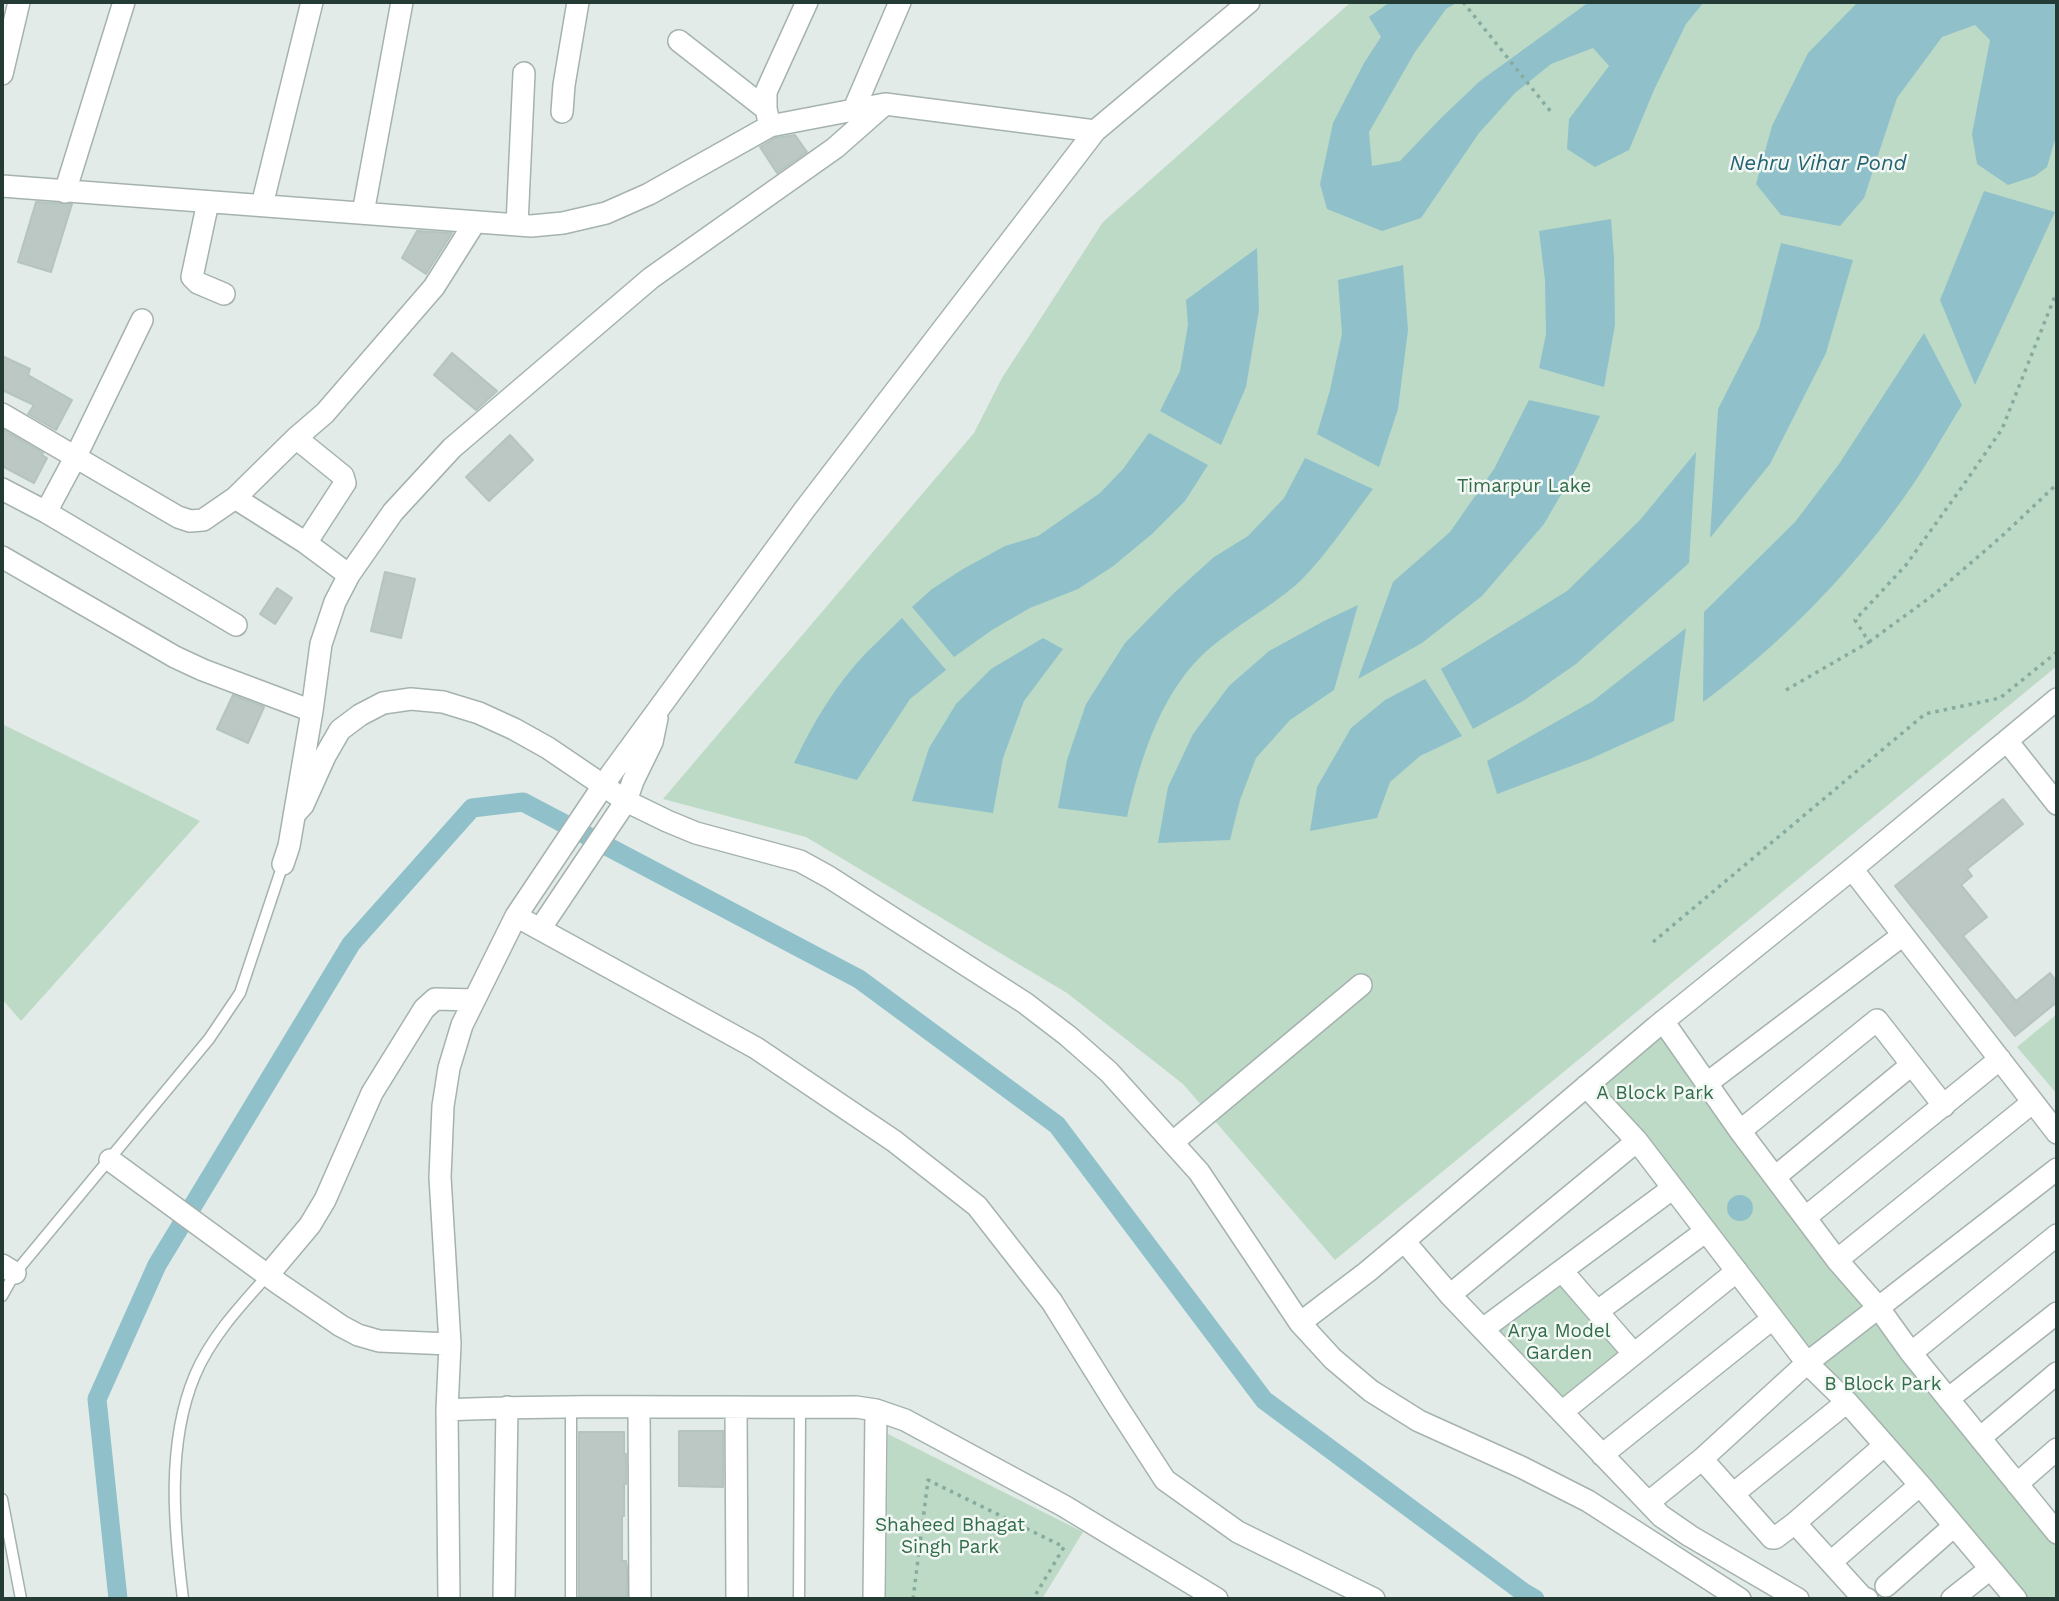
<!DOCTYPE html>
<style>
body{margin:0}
#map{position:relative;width:2059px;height:1601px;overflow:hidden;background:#e2ebe7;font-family:"Work Sans",sans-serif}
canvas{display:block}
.frame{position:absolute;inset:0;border:4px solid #243a35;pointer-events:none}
</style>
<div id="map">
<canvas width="2059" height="1601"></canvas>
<div class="frame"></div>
</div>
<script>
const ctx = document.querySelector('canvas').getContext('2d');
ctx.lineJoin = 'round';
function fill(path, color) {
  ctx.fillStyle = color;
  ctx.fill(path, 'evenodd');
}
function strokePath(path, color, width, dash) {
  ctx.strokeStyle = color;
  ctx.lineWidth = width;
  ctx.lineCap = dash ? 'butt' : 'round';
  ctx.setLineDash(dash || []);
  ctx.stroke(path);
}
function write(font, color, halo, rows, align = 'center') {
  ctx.font = font + ' "Work Sans",sans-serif';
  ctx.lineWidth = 5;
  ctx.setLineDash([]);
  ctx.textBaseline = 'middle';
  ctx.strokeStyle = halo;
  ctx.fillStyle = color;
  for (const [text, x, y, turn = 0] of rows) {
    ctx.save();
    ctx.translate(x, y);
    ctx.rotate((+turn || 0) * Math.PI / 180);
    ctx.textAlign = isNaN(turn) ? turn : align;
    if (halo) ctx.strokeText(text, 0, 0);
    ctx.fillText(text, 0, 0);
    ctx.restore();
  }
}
fill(new Path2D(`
 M1351,2H2057V666L1335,1260L1183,1084L1067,993L806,837L663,799L974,433L1002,378L1103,222Z
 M2,724L200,821L21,1021L2,999Z
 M2057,1014V1094L2017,1047Z
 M1662,1028L2057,1533V1599H2016L1813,1369L1593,1085Z
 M1558,1273L1634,1354L1562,1412L1483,1329Z
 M888,1434L1083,1532L1042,1599H886Z`), '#bddac6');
fill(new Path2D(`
 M1390,2H1458L1446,9L1415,52L1369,132L1372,166L1400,161L1441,118L1480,81L1589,2H1704L1686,24L1654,90L1629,150L1595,167L1567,149L1569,119L1609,66L1593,48L1551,64L1515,93L1479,133L1421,218L1382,231L1327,209L1320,184L1333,123L1364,63L1381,37L1369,17Z
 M1858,2H2057V133L2047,167L2035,176L2008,185L1977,164L1972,134L1990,40L1975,25L1942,37L1897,98L1864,198L1840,226L1781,215L1756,184L1772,126L1808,53Z
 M1984,191L2055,212L1975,385L1940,300Z
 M1611,219L1614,258L1615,325L1604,387L1539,368L1546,334L1545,280L1539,231Z
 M1781,243L1853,260L1826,353L1770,464L1710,538L1718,409L1759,328Z
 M1257,248L1259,310L1246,387L1221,445L1160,411L1180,371L1188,325L1186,300Z
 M1403,265L1408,330L1398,409L1379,467L1317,434L1330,390L1342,334L1338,280Z
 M1924,333L1962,405C1943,435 1926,467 1905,496C1850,574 1780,645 1703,702L1704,612L1795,522L1839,464Z
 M1529,400L1600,416L1577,467L1544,524L1482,596L1422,643L1358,679L1393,582L1450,532L1494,469Z
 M1149,433L1208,465L1185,501L1152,534L1112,567L1078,589L1030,608L992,630L954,657L912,607L932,589L963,569L1005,546L1038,536L1100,493L1123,469Z
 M1696,452L1689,563L1576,664L1523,701L1473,729L1441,669L1567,591L1640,520Z
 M1305,458L1373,489C1350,519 1323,560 1296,585C1269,608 1237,625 1210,648C1162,689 1141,756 1127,817L1058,808L1067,760L1086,704L1125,643L1174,593L1214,557L1248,536L1284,498Z
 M1358,605L1334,690L1290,720L1256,758L1240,800L1230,840L1158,843L1168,787L1193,734L1229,686L1269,651L1324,621Z
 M902,618L946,670L910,699L857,780L794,763C813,723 836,684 866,653C878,641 890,630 902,618Z
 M1686,628L1674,721L1590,759L1497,794L1487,761L1593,701Z
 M1043,638L1063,649L1024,701L1003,758L993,813L912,801L929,748L956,704L991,669Z
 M1425,679L1462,736L1420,756L1390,782L1377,818L1310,831L1317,787L1351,728L1385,700Z
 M1727 1208a13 13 0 1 1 26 0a13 13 0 1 1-26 0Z`), '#90c1cb');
strokePath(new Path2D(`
 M118,1599L97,1399L157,1265L351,944L472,808L523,802L859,979L1057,1125L1264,1400L1523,1592L1535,1599`), '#90c1cb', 19);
const building = new Path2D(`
 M795,135L807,152L777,173L760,147L775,138Z
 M36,202L72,204L51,272L18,262Z
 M417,231L452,233L426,274L402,258Z
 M452,353L497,391L476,410L434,375Z
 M2,356L30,369L28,375L72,400L56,430L28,414L34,405L2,390Z
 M2,429L43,453L42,455L47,458L34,483L2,466Z
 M510,435L533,460L489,501L466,477Z
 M385,572L415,579L401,638L371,631Z
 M277,588L292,598L275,624L260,614Z
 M233,695L264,707L248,743L217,729Z
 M2003,799L2023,824L1967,869L1972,876L1961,885L1987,917L1963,936L2016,1001L2050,973L2057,982V1002L2015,1036L1895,886Z
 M679,1431H723V1487L679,1486Z
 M579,1432H624V1454H626V1484H624V1516H622V1561H626L627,1568V1598L579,1597Z`);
fill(building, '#bbc8c3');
strokePath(building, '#b5c4be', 2);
const lane = new Path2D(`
 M2,1296L15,1273L209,1039L240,993L283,864
 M571,1407V1599
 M2,1499L21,1599
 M183,1599C174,1527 166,1444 195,1375C211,1337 241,1305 268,1275
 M799,1599L800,1407`);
const street = new Path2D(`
 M679,41L766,109
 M2,74L19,2
 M854,109L900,2
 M562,112L564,85L578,2
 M770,126L766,109V92L807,2
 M2,186L531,226L563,223L606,213L649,194L770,126L885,104
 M65,192L124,2
 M208,202L192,277L198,283L224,294
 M262,205L312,2
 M363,213L402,2
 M517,225L524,73
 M2,414L178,517L190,521L203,520L235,498L296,438L325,413L434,287L475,222
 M296,438L343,476L345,483L306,543
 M2,489L46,512L236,625
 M235,498L306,543L349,575
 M46,512L76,456L142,320
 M2,557L175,657L203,670L312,711
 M2007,741L2057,804
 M294,815L303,805L325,756L340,730L360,715L383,703L411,699L443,702L479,713L514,729L548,748L626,801L667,821L696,833L800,861L829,877L1025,1003L1068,1036L1109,1072L1199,1172L1300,1323L1333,1359L1371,1391L1419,1421L1521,1467L1588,1501L1740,1599
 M283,864L289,846L312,711L321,644L335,602L349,575L393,512L452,448L651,278L835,148L885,104L1095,131
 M1852,869L2057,1133
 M516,916L756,1048L894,1141L977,1206L1052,1302L1115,1403L1165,1480L1238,1532L1374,1599
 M540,929L626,801L633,781L652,742L657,718
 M1663,1021L1740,1131L1837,1260L1878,1307L1911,1353L2057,1533
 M1706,1084L1903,935
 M1586,1086L1637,1141L1807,1363L1847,1402L1920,1485L2016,1599
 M1740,1131L1877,1020L1944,1106
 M1173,1142L1361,985
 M110,1160L278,1283L341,1326L358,1335L379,1341L450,1344
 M1775,1177L1910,1066
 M1806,1217L2000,1059
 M1837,1260L2033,1102
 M2,1265L15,1273
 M1562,1271L1634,1354
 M268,1275L310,1225L325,1200L372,1093L424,1009L435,999L474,1000
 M1450,1295L1637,1141
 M1598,1311L1706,1231
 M1300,1323L1367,1272L1404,1241
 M1483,1329L1673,1188
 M1911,1353L2057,1235
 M1948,1399L2057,1313
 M639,1407L640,1599
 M736,1407L737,1599
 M447,1410C584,1404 720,1408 856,1407L876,1410L905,1420L1064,1506L1217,1599
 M1562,1412L1737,1271
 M1980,1438L2057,1373
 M1602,1455L1772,1319
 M1702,1459L1772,1538H1775L1795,1523L1863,1598L1867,1599
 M2017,1484L2057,1449
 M1733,1494L1847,1402
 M1649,1502L1702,1459L1807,1363L2057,1169
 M1795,1523L1885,1445
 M1831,1562L1920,1485
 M1886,1586L1954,1526
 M449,1599L447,1410L450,1344L440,1177L443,1106L449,1068L462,1025L516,916L611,774L805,509L1095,131L1249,2
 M504,1599L507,1407
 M874,1599L876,1410
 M1798,1599L1690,1536L1661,1516L1450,1295L1404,1241L1656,1027L1852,869L2057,699
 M1952,1599L1990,1569`);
strokePath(lane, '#a5b2ae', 13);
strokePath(street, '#a5b2ae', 24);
strokePath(new Path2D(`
 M1463,2L1551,112
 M1869,642L1936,593L2002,536L2057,484
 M1786,690L1869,642L1855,620L1906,565L1962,487L2002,429L2057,291
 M1653,942L1925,714L2000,698L2057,652
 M895,1528L921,1530
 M913,1599L928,1480L1064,1547L1033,1599`), '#86aca0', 3.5, [3.5, 5]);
strokePath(lane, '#fff', 10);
strokePath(street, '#fff', 21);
write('19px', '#326d4a', '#f3f8f5', [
 ["Timarpur Lake",1524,486],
 ["A Block Park",1655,1093],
 ["Arya Model",1559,1331],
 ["Garden",1559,1353],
 ["B Block Park",1883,1384],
 ["Shaheed Bhagat",950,1525],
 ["Singh Park",950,1547]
]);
write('italic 21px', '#246371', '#f3f8f5', [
 ["Nehru Vihar Pond",1818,164]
]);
</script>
